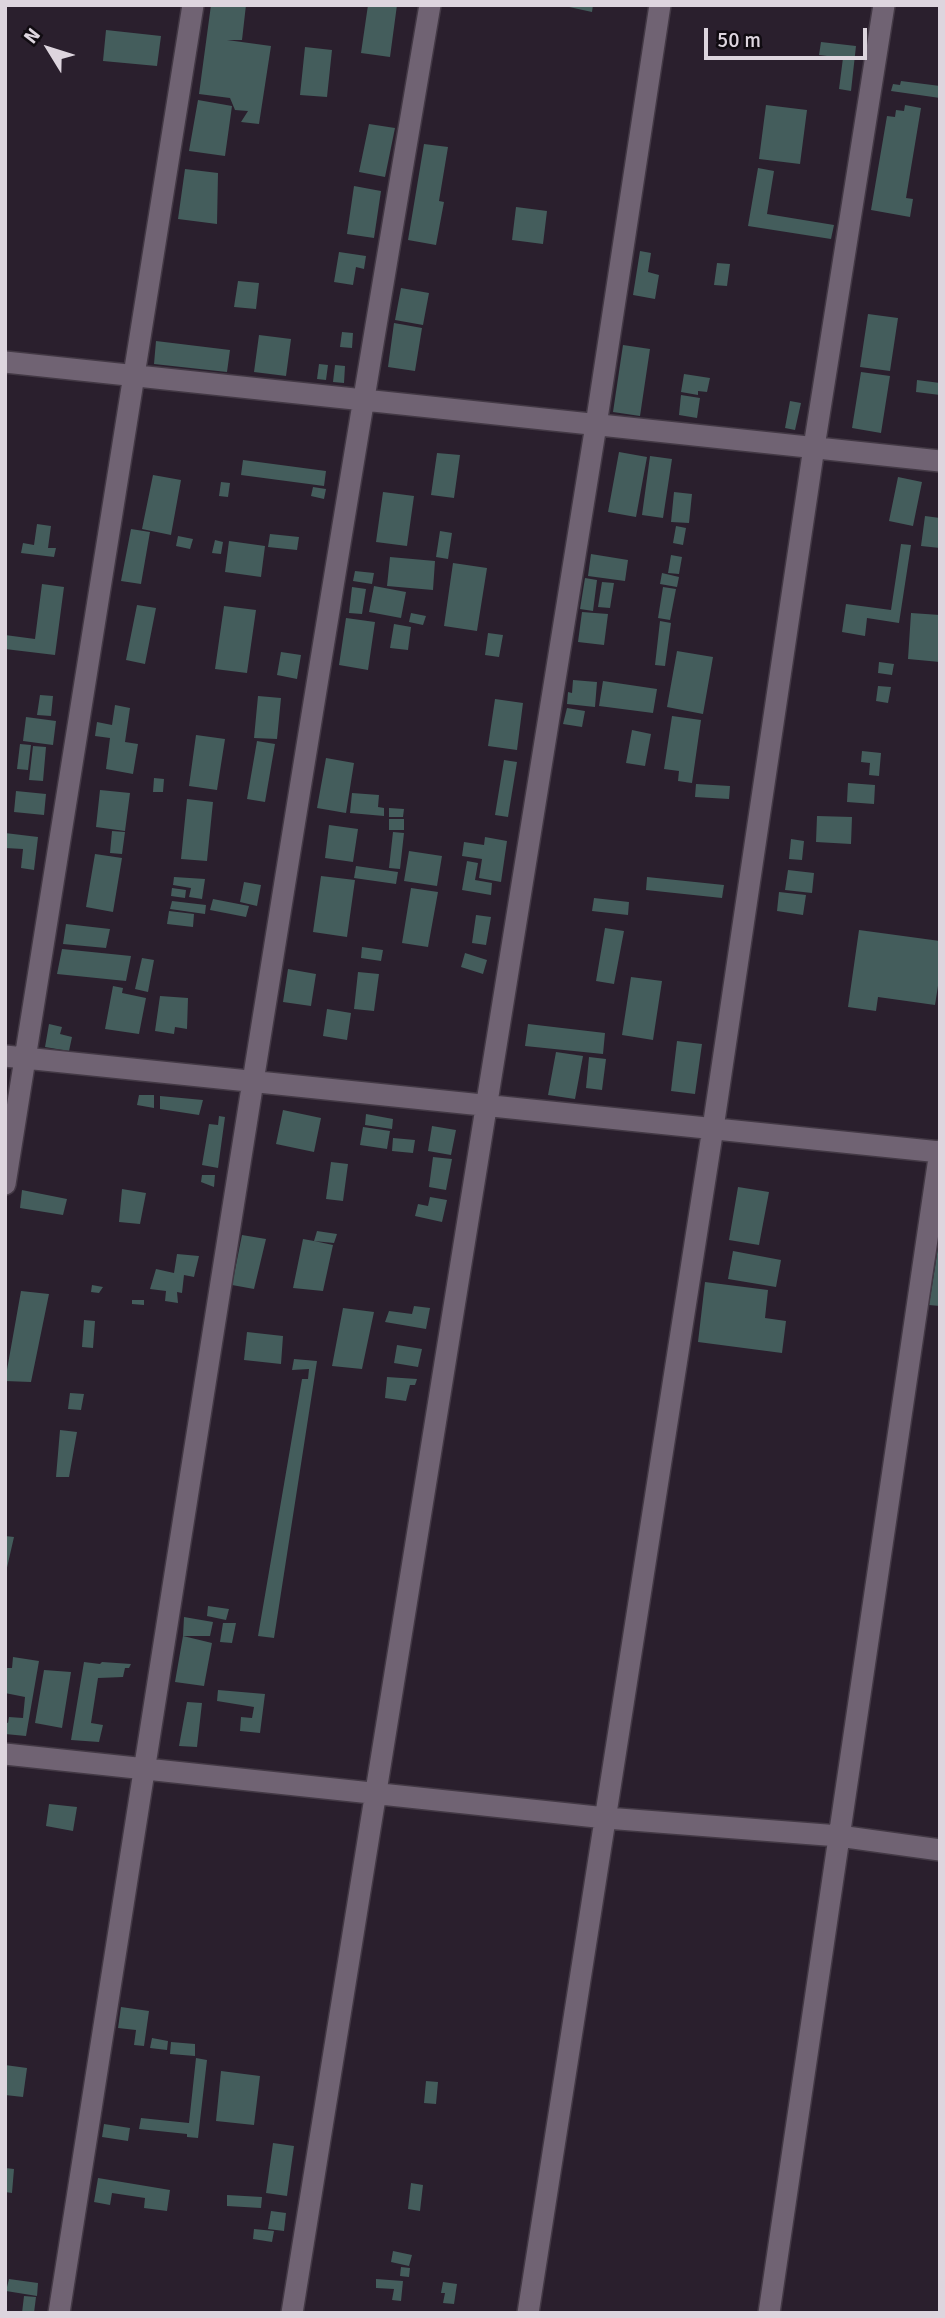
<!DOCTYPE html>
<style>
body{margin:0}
#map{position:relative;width:945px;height:2318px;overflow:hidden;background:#2a1f2d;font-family:Signika,sans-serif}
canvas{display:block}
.frame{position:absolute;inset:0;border:7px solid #ddd5de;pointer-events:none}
.north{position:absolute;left:14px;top:14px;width:70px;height:70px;-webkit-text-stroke:5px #100b11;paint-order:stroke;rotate:308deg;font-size:19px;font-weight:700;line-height:28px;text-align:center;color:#ddd5de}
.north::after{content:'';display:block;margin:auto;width:24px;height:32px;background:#ddd5de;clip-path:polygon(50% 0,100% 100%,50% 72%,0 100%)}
.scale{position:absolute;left:704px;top:28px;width:163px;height:32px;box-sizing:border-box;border:4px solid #ddd5de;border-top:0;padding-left:9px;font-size:21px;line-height:24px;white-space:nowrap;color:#ddd5de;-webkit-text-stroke:5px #100b11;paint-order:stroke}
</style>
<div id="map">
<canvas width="945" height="2318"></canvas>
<div class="frame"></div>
<div class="north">N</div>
<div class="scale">50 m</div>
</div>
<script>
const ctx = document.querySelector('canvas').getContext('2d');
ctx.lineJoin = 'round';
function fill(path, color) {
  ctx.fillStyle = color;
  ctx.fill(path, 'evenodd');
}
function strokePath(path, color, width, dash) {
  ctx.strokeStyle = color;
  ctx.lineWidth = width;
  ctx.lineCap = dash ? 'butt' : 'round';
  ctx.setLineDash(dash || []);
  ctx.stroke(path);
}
fill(new Path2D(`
 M211,5H246L242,40H227L271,46L259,124L241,122L248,111L235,110L230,98L199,94Z
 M368,5H397L390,57L361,53Z
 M560,5H593L592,12Z
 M106,30L161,36L157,66L103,61Z
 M821,42L856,46L851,91L839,89L843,58L819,55Z
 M305,47L332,50L327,97L300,95Z
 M901,81L940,86V98L891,91L893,84L900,85Z
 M198,100L232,106L225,156L189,151Z
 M766,105L807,110L800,164L759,159Z
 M905,105L921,108L906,198L913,199L910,217L871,210L887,116L895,117L896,110L904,111Z
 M369,124L395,128L385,177L359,172Z
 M424,144L448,147L439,201L444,202L436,245L408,240Z
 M758,168L774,171L767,214L834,225L831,239L748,226Z
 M185,169L218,173L217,224L178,219Z
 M354,186L381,191L374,238L347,234Z
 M516,207L547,211L543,244L512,240Z
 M640,251L651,253L648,272L659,275L655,299L633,295Z
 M339,252L366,256L364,269L356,267L353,285L334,282Z
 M717,263L730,264L727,286L714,285Z
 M238,281L259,283L256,309L234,307Z
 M401,288L429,293L423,325L395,320Z
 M868,314L898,318L890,371L860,367Z
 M394,323L422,328L415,371L388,367Z
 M342,332L353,333L352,348L340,347Z
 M259,335L291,339L286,376L254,372Z
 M156,341L230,350L227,372L154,364Z
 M623,345L650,349L640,416L613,412Z
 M319,364L328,365L326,380L317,379Z
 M335,365L345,366L344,383L333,382Z
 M861,372L890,376L881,433L852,428Z
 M684,374L710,378L707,392L698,391V395L681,392Z
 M917,380L940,383V395L916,392Z
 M681,395L700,398L697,418L679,415Z
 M790,401L801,403L795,430L785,428Z
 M619,452L647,457L636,517L608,512Z
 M437,453L460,455L454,498L431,495Z
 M650,456L672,459L663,518L642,515Z
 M243,460L326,471L324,486L241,475Z
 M153,475L181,480L171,535L142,529Z
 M898,477L922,482L913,526L889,521Z
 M221,482L230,483L228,497L219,496Z
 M313,487L326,489L324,499L311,496Z
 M383,492L414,496L407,546L376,542Z
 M674,492L692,494L689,523L671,522Z
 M925,516L940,518V548L921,546Z
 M37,524L51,526L48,548H56L54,557L21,553L23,543L34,545Z
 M676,526L686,528L683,545L673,543Z
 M131,529L150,532L141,584L121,581Z
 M440,531L452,533L448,559L436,557Z
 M270,534L299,537L297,550L268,547Z
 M178,536L193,539L190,549L176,546Z
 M215,540L223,542L221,554L212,553Z
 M229,541L265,546L261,577L225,572Z
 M901,544L911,545L899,623L867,618L865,636L842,632L846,604L891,610Z
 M591,554L628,560L625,581L588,576Z
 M671,555L682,557L679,574L668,573Z
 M390,557L435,561L433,590L387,586Z
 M453,563L487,568L477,631L444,626Z
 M355,571L374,573L372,584L353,581Z
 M662,573L679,577L677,587L660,584Z
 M585,578L597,580L593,611L580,609Z
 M602,582L614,583L610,608L598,607Z
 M42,584L64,587L55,655L5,649V635L35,639Z
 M374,586L406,592L401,618L369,612Z
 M352,587L366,589L362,614L349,613Z
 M663,587L676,589L670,620L658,618Z
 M137,605L156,608L145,664L126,660Z
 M224,606L256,610L247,673L215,669Z
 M582,612L608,614L604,645L578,642Z
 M411,613L426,616L423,625L409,622Z
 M911,613L940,615V662L908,659Z
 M346,618L375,622L368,670L339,665Z
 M660,621L671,623L665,666L655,665Z
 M394,624L411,627L408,650L390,648Z
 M488,633L503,635L499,657L485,655Z
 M677,651L713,657L703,714L667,707Z
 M281,652L301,655L297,679L277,675Z
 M879,662L894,664L892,675L878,673Z
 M573,680L597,682L595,707L567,704L568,692L572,693Z
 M603,681L657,689L653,713L599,706Z
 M878,686L891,687L888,703L876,701Z
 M40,695L53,696L51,716L37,715Z
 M258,696L281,698L277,739L254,738Z
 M495,699L523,703L517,750L488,746Z
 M115,705L130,708L125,742L138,744L133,774L106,769L110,738L95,736L97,722L112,725Z
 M567,708L585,711L582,727L563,724Z
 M672,716L701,720L692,783L678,781L679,771L664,769Z
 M26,717L56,721L53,745L23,741Z
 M632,730L651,734L645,766L626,763Z
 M196,735L225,739L217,790L189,786Z
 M257,741L275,744L265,802L247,799Z
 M20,744L31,745L28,770L17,769Z
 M33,746L46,747L43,781L29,780Z
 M862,751L881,753L879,776L869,775L870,763L861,762Z
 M326,758L354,763L346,813L317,808Z
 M504,760L517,762L508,817L495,815Z
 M154,778L164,779L163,792H153Z
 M848,783L875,785L874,804L847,802Z
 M696,784L730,786L729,799L695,797Z
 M100,790L130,793L125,831L96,827Z
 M16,791L46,794L44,815L14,812Z
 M352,793L379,795L378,807L384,808V816L350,813Z
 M187,799L213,802L207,861L181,859Z
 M389,808L404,809L403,817H389Z
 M817,816L852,817L851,844L816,842Z
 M389,819H404V830H389Z
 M329,825L358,829L353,862L325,858Z
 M112,831L125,832L122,854L110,853Z
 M393,832L404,833L400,869L389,868Z
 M5,833L38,837L34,870L21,868L23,849L5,848Z
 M485,837L507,841L501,882L479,878L482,859L462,856L464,842L484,845Z
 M791,839L804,841L802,860L789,859Z
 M409,851L442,856L437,886L404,881Z
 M95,854L122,858L113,912L86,907Z
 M467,861L478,863L475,880L492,883L491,895L462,890Z
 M356,866L398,872L396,884L354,878Z
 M788,870L814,873L812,893L785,890Z
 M321,876L355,880L347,937L313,932Z
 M174,877L205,879L202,899L189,897L191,888L173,885Z
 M647,877L724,885L722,898L646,890Z
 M244,882L261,885L257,906L240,902Z
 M172,888L186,890L185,898L171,896Z
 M411,888L438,892L428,947L402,943Z
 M779,892L806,895L803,915L777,911Z
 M594,898L629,902L628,915L592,911Z
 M213,899L249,906L246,917L210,910Z
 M172,901L206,905L205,914L170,909Z
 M169,911L194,914L193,927L167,924Z
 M476,915L491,917L486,945L472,943Z
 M66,924L110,929L106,948L63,944Z
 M605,928L624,931L614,984L596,981Z
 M859,930L940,941V973L935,1005L878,997L876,1011L848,1007Z
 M362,947L383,950L381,961L361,958Z
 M62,949L131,956L126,981L57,974Z
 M465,953L487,960L483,974L461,967Z
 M142,958L154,960L148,992L135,989Z
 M288,969L316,974L311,1006L283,1002Z
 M358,972L379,974L374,1011L354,1009Z
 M631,977L662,981L653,1040L622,1035Z
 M113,986L123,988L122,993L146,998L139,1034L105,1029Z
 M160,996L188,998L187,1029L175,1027L174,1034L155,1031Z
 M327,1009L351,1013L347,1040L323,1036Z
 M49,1024L62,1027L60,1034L72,1037L69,1051L45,1047Z
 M528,1024L605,1033L603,1054L525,1046Z
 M677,1041L702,1044L695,1094L671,1091Z
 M556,1052L583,1056L575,1099L548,1095Z
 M589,1057L606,1059L602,1090L586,1088Z
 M139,1095H154V1108L137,1105Z
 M160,1096L203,1100L199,1115L160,1109Z
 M283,1110L321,1118L314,1152L276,1144Z
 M366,1114L393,1119L392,1129L365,1125Z
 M219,1116L225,1117L218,1168L202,1165L209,1124L218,1125Z
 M432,1126L456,1130L451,1155L428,1151Z
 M363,1127L390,1131L387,1149L360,1145Z
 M393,1138L415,1140L413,1153L392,1151Z
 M433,1157L452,1159L446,1190L429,1187Z
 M331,1162L348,1164L343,1201L326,1199Z
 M202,1175H215L214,1187L201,1182Z
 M738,1187L769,1192L759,1245L729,1240Z
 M122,1189L146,1193L140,1224L119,1222Z
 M22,1190L67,1199L63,1215L20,1208Z
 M430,1197L447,1200L442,1222L415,1216L418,1204L428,1206Z
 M317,1231L337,1234L334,1243L314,1241L333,1245L323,1291L293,1288L303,1239L314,1241Z
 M242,1235L266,1239L254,1289L232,1285Z
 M938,1248L940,1249V1306L929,1305Z
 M733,1251L781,1260L776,1287L728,1279Z
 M177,1254L199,1256L194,1277L184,1275L182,1293L177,1292L178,1303L165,1301L166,1291L150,1289L156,1269L174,1273Z
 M705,1282L768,1290L765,1318L786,1321L782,1353L698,1342Z
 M92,1285L103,1287L99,1293L91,1292Z
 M21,1291L49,1294L31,1382L5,1381Z
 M132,1300H144V1305L132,1304Z
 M414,1306L430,1308L426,1329L385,1322L389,1311L412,1314Z
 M343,1308L374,1312L362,1369L332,1366Z
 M84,1320L95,1321L93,1348L82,1347Z
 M247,1332L283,1336L281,1364L244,1360Z
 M397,1345L422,1349L418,1367L394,1363Z
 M294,1359L317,1361L274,1638L258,1636L302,1379H308L309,1369L292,1370Z
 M387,1377L417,1379L415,1385H410L406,1401L385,1398Z
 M70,1393L84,1394L81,1410L68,1409Z
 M60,1430L77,1432L69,1477H56Z
 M5,1536L14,1537L6,1572H5Z
 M208,1606L229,1609L226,1620L207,1616Z
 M184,1617L213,1622L210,1636H183L212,1643L204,1686L175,1682L183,1636Z
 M223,1623H236L232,1643L220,1642Z
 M13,1657L39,1661L26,1736L5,1734V1722L8,1723L9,1717L23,1718L25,1697L5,1693V1668H12Z
 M84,1662L100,1664L102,1662L131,1664L129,1668H125L123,1677L98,1678L91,1723L103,1725L99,1742L71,1740Z
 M44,1670L71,1672L62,1728L35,1723Z
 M218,1690L265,1694L260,1733L240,1731L241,1717L252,1718L254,1707L217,1701Z
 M187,1702L202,1703L197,1747L179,1746Z
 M49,1804L77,1807L73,1831L46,1826Z
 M121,2007L149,2011L144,2046L134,2045L136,2030L118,2028Z
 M152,2038L168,2041L167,2050L150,2048Z
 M171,2042L195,2044V2056L170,2054Z
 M196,2058L207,2060L198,2138L187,2137V2134L139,2129L141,2118L189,2123Z
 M5,2065L27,2068L23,2097L5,2095Z
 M221,2071L260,2076L254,2125L216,2121Z
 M426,2081L438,2082L436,2104L424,2103Z
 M104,2124L130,2128L128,2141L102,2137Z
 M273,2143L294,2146L287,2196L266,2193Z
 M5,2168L14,2169L12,2193L5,2192Z
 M98,2178L170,2190L167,2211L144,2208L145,2198L112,2193L110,2205L94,2202Z
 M411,2183L423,2185L420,2211L408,2209Z
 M227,2195L262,2197L261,2208L227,2206Z
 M271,2211L286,2213L284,2231L268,2229Z
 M254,2229L274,2231L272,2242L253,2239Z
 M393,2251L412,2255L409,2266L391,2262Z
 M401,2267L410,2268L409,2277L400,2276Z
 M9,2279L38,2283L37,2296L6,2291Z
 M376,2279L403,2281L401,2301L392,2300L394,2289L376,2288Z
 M443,2282L457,2284L454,2304L443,2303L445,2293H441Z
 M24,2296L36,2297L34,2313H22Z`), '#445d5c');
const minor = new Path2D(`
 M5,362L940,461
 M5,1056L940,1152
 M5,1184L193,5
 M5,1754L606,1818L839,1836L940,1850
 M59,2313C180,1543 299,773 430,5
 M292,2313L596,425L660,5
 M528,2313L713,1128L814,447L884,5
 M769,2313L940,1151`);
strokePath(minor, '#433945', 24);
strokePath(minor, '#706373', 21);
</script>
